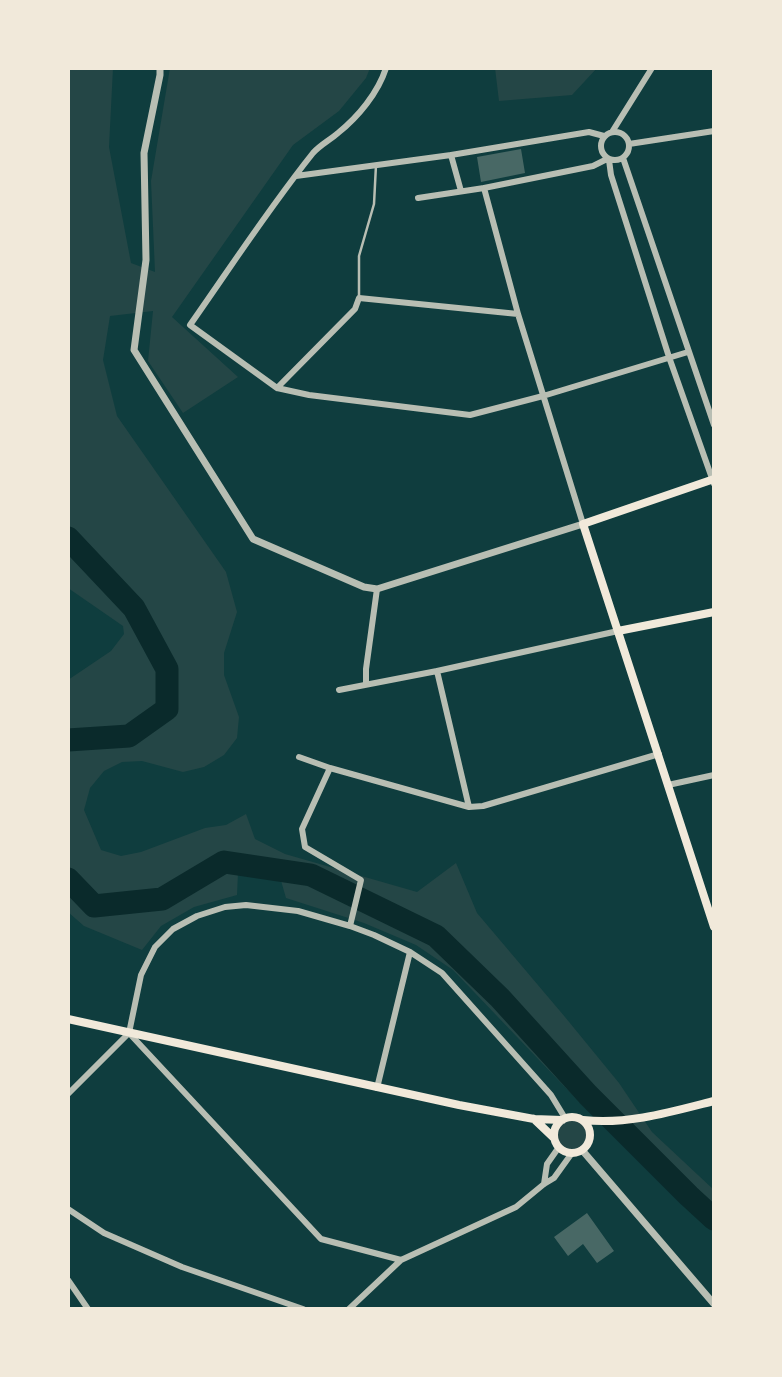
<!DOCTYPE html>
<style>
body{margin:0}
#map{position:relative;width:782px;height:1377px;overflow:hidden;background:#0f3d3e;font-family:"Source Sans 3",sans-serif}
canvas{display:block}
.frame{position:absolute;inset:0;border:70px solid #f1e9da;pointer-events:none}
</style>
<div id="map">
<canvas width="782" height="1377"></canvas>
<div class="frame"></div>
</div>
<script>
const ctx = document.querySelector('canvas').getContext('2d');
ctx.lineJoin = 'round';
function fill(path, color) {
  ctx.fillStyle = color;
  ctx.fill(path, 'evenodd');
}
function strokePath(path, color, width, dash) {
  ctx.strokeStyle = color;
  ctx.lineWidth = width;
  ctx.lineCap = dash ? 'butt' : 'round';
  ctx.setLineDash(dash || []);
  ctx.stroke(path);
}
fill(new Path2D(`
 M68,68H113L109,147L131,263L155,272L151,181L170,68H370L366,78L339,111L293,145L172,317L238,377L183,413L148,361L153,311L110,316L103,360L117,416L226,572L237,612L224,653V675L239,717L237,738L224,755L204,767L183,772L142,761L122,762L104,771L90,788L84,810L101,850L121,856L141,852L205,828L226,825L246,814L255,839L285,854L417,892L456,863L477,913L565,1017L619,1083L652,1132L714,1190V1232L628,1139L584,1107L453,970L416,945L364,923L286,898L280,877L238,873L237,895L194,907L161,926L142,950L84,926L68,912V680L111,651L124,634L123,626L68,588Z
 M495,68H597L572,95L499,101Z
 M556 1135a16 16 0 1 1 32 0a16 16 0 1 1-32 0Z`), '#244646');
strokePath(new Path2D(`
 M68,538L134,608L167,669V709L129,736L68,740
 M68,879L94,906L162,899L224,862L311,875L436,936L500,998L588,1095L689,1196L714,1219`), '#0a2a2b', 23);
fill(new Path2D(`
 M521,149L525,173L481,182L477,157Z
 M587,1213L614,1251L597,1263L583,1244L568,1256L554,1237Z`), '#486865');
strokePath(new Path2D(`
 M359,296V256L374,204L376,165`), '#b8beb3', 2.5);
strokePath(new Path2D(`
 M386,68C378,93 358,117 338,133C330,140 320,145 313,153C269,208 230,268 190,325L277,388L309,395L470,415L543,396L688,352
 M601 146a14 14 0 1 1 28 0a14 14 0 1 1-28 0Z
 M612,132L652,68
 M629,144L714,131
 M451,155L461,191
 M623,158L714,425
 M609,160L611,175L669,357L714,484
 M296,176L451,155L589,132L604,136
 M484,188L518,314L583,524
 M418,198L484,188L593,166L607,159
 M277,388L355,309L359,298L518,314
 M437,671L469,807
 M366,684V669L377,589
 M339,690L437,671L618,631
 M299,757L330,768L469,807L483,806L659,754
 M330,768L302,829L305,847L361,880L350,926
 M668,785L714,775
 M129,1033L141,975L155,947L173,929L197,916L225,907L246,905L298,911L350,926L374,935L410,952L442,973L551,1095L565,1118
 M129,1033L321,1239L401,1260L516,1207L544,1184L554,1178L572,1153
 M377,1088L410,952
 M68,1094L129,1033
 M544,1184L547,1164L559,1147
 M68,1209L104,1233L182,1267L303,1309
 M68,1280L88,1309
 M349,1309L401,1260`), '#b8beb3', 6);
strokePath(new Path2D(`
 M160,68V75L144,153L146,260L134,350L253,539L364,587L377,589L583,524
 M582,1150L714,1304`), '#b8beb3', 7);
strokePath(new Path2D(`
 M714,479L583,524L714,927
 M618,631L714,612
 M68,1019L459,1105L534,1119L562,1120
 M554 1135a18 18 0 1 1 36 0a18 18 0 1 1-36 0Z
 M534,1119L554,1138
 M583,1120C627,1125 671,1112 714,1101`), '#f1e9da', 8);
</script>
